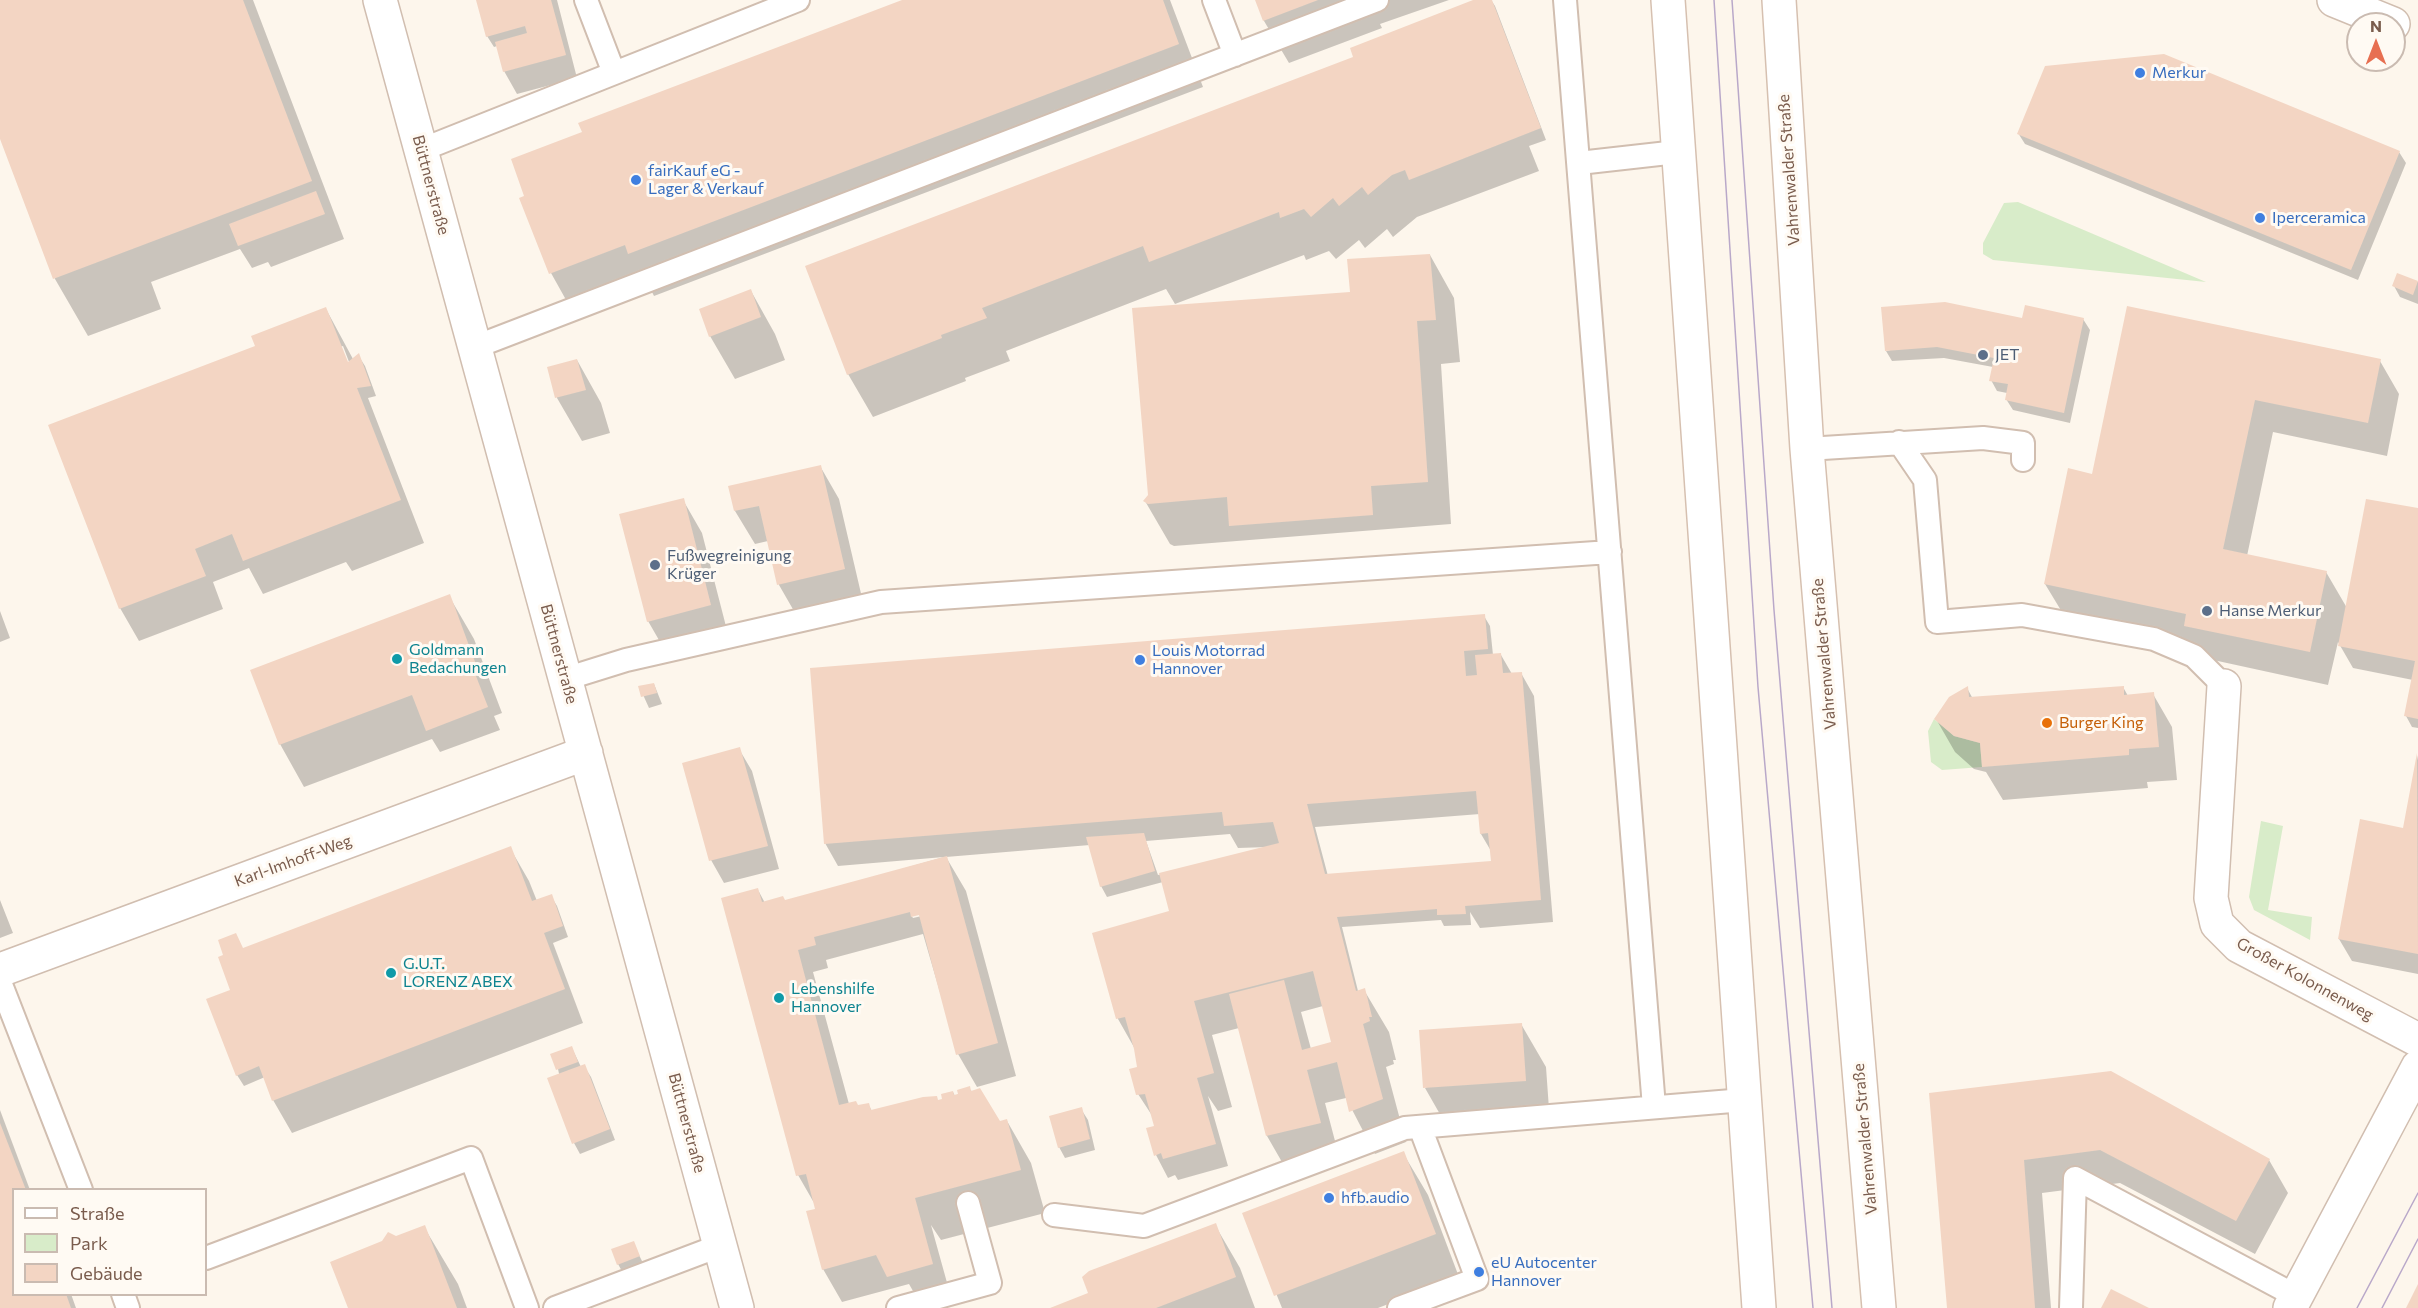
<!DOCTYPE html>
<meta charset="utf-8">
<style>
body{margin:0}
#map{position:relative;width:2418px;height:1308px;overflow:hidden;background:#fdf6ec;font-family:Commissioner,sans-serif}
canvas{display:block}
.legend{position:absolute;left:12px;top:1188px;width:195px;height:108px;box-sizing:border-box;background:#fffaf3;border:2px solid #cabbb1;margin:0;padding:8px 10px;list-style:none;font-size:18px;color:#7a5c4d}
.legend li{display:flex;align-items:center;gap:12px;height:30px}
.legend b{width:30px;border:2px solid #cabbb1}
.north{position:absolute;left:2346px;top:12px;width:60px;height:60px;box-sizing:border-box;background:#fffaf3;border:2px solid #cabbb1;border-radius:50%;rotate:0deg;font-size:16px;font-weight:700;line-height:24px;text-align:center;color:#7a5c4d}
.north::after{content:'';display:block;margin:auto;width:21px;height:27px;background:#e76f51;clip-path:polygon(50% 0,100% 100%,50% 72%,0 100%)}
</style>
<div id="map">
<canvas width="2418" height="1308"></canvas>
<ul class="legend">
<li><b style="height:8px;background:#fff"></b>Straße</li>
<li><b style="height:16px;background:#d8ecc9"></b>Park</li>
<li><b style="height:16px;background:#f3d5c3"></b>Gebäude</li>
</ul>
<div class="north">N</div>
</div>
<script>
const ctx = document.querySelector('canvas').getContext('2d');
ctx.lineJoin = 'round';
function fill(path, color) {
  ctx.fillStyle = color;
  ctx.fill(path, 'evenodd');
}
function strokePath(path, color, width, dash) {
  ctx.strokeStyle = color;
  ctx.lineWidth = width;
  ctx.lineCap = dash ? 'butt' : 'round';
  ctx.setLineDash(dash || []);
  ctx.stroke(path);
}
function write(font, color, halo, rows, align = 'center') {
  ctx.font = font + ' Commissioner,sans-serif';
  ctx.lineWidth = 6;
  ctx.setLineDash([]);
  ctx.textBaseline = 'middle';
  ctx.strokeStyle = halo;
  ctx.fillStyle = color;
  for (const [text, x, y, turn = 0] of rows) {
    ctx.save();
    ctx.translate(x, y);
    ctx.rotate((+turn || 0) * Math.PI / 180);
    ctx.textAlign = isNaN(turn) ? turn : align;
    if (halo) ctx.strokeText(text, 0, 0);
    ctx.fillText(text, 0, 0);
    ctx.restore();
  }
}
fill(new Path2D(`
 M2018,202L2206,282L1993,260L1983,254V243L2004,203Z
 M1934,719L1954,736L1980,743L1982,767L1942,770L1931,762L1928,731Z
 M2261,821L2283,826L2268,910L2312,917L2310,940L2254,910L2249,897Z`), '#d8ecc9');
fill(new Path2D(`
 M0,0H253L344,239L271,267L268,262L252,268L240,249L151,282L161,309L88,336L55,279L0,135Z
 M478,0H557L577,78L517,94L504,71L497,46L494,47L487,36Z
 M906,0H1170L1203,87L654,296L650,288L575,316L551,273L526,197L584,133Z
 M1256,0H1449L1380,24L1382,28L1289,63L1264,21Z
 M1477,0H1491L1495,6L1546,140L1529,146L1539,171L1417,217L1393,237L1387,229L1365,248L1359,240L1336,259L1329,251L1306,260L1304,255L1175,304L1166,289L1006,351L1010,361L965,378L966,381L873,417L848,374L1355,57Z
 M2018,133L2399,152L2406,163L2358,280L2025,144Z
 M1430,255L1454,298L1460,362L1441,364L1451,524L1174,546L1170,544L1145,501L1352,293Z
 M2398,275L2418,282V304L2400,297L2394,286Z
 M751,291L775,334L785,360L735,379L710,336Z
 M2129,308L2380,361L2399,394L2387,456L2273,432L2247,556L2326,572L2347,608L2418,510V728L2412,727L2406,716L2413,680L2353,668L2338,642L2328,685L2204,658L2065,617L2045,584L2093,475Z
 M326,309L353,359L358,355L365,366L376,396L368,398L424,543L352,571L346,562L263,594L249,568L213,582L223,609L139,641L120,608L257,347ZM343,346L357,383L340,347Z
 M2023,319H2083L2090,330L2070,423L2013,410L2006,399L2007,393L1997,391L1991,380L1993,367L1944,358L1892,361L1886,351Z
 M577,360L601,403L610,433L582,441L557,398L549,368Z
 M820,466L839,499L863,602L798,618L779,585L768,541L755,544L735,511L730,487Z
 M683,500L702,533L729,638L667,654L648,621Z
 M449,596L474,639L502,713L494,716L500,730L440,752L432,739L304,787L280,744Z
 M0,611L10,638L0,642Z
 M1484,616L1490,626L1493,655H1501L1512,674L1521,673L1534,696L1553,922L1480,928L1470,912L1471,925L1444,926L1441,920L1342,927L1358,991L1364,990L1389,1032L1396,1060H1393L1394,1064L1386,1067L1406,1142L1375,1154L1346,1098L1325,1103L1339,1156L1286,1169L1267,1136L1239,1028L1212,1035L1232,1107L1218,1111L1208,1096L1228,1166L1178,1180L1175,1175L1168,1178L1156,1155L1148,1129L1156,1127L1153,1117L1138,1094L1139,1068L1135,1049L1118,1019L1094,934L1171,912L1163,882L1107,897L1101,886L1090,845L946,857L966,891L1016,1076L977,1087L958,1054L923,934L826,960L828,968L813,972L849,1104L858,1107L868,1104L872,1111L944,1100L953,1092L955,1096L969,1088L999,1123L1007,1121L1031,1163L1045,1213L941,1240L931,1225L951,1297L921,1305L909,1284L842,1302L823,1269L817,1208L798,1175L758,890L765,903L785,902L944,857L838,866L825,843ZM1480,814L1481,834L1491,851L1492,862L1328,876L1315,827ZM1230,834L1238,848L1269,847L1158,875L1146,841ZM911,915H926L913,918ZM1323,1006L1333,1044L1311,1049L1301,1012Z
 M654,684L662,704L649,708L640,688Z
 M2123,687L2128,696L2153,694L2172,727L2177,780L2147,782L2148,788L2003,800L1986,772L1974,769L1955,752L1936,719L1967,688L1973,699Z
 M739,749L752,771L779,869L724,883L711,860Z
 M2418,755V974L2352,961L2339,939L2404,829Z
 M510,848L529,881L537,901L551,896L557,906L568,937L553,943L583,1023L292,1133L273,1100L265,1077L244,1086L237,1075L233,998L243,949Z
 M0,900L13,933L0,938Z
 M1521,1024L1546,1067L1550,1123L1449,1130L1425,1088Z
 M572,1048L581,1067L584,1066L591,1077L615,1140L580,1154L574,1143L558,1069Z
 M1931,1094L2269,1160L2288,1193L2255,1254L2120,1183L2042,1193L2051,1308H1949Z
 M1081,1109L1088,1120L1095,1150L1065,1158L1059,1147Z
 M0,1110L30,1190H14V1294H71L76,1308H0Z
 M1403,1153L1428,1195L1459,1277L1378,1308H1282L1244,1214Z
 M1215,1225L1240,1268L1255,1308H1054L1090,1294Z
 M424,1227L458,1284L467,1308H350L396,1237Z
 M633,1243L645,1267L624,1275L618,1264Z`), '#0003');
fill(new Path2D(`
 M0,0H243L312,181L53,279L0,139Z
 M476,0H551L566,55L503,72L495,42L527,33L525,26L486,37Z
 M902,0H1163L1179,44L628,254L625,245L549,274L519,198L524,196L511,159L582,132L578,123Z
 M1255,0H1318L1263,21Z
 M1473,0H1492L1541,128L1409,180L1405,170L1392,175L1368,195L1362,187L1339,206L1333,198L1311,217L1304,209L1280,218L1279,212L1149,262L1143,246L982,308L987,318L941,335L942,338L847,375L805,266L1353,57L1350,48Z
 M2164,54L2400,151L2351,270L2017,134L2045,66Z
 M316,191L325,214L238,246L229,224Z
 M1430,254L1436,320L1417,321L1428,482L1371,486L1373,515L1229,526L1227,497L1148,504L1143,501L1148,495L1132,308L1350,292L1347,259Z
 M2397,273L2418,281L2413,295L2392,286Z
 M751,289L761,317L709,337L699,309Z
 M1945,302L2022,318L2025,305L2084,318L2064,413L2005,400L2008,384L1989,381L1994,358L1937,347L1885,351L1881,307Z
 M2127,306L2381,359L2368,423L2255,400L2223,549L2327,571L2310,652L2184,626L2186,614L2044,584L2068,468L2092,474Z
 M326,307L348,362L359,353L371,386L357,388L401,500L243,561L232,534L195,549L206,576L119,609L48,425L255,346L251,336Z
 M577,359L586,390L555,398L547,367Z
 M821,465L845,569L777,585L759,506L734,511L728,486Z
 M684,498L711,605L647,622L619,514Z
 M2366,499L2418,508V719L2404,716L2415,661L2338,646Z
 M450,594L478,670L474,671L488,707L426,731L412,695L279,745L250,670Z
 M1485,614L1488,649L1464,651L1466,676L1477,675L1475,655L1501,653L1503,673L1522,672L1541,900L1465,906L1466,914L1437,915V909L1337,917L1356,991L1365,988L1372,1017H1369L1370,1021L1363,1024L1383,1099L1349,1112L1337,1062L1307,1070L1321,1123L1266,1136L1229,994L1284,980L1302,1050L1331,1042L1313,971L1194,1001L1214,1073L1197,1078L1216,1144L1163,1159L1161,1153L1154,1156L1146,1128L1154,1126L1145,1094L1136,1095L1129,1069L1137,1067L1134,1049L1125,1017L1116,1019L1092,933L1169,911L1159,873L1279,843L1273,822L1224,826L1222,812L824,844L810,668ZM1476,791L1480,834L1488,833L1491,861L1325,874L1307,804Z
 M654,683L657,693L641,697L638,686Z
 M1968,686L1969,697L2124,686V695L2154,692L2159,747L2129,749V755L1982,767L1980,743L1954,736L1934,719L1949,697Z
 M740,747L768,846L709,861L682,763Z
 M2417,753L2418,954L2338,939L2360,819L2403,828Z
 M1144,833L1155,871L1100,887L1086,837Z
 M511,846L532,901L552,894L563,926L544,933L565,989L272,1101L259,1066L236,1076L206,999L230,990L218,957L223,955L218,940L236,933L243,948Z
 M947,856L998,1043L956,1055L919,915L911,917L910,912L814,937L816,945L798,950L839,1105L856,1101L858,1105L869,1103L871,1110L923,1097L937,1096L938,1100L942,1099L941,1094L953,1091L954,1095L958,1094L957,1090L970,1086L971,1091L980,1088L1000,1121L1007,1119L1021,1170L915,1198L933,1264L887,1277L876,1255L822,1270L806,1211L815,1209L806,1174L796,1176L721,898L758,888L762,902L783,896L785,900Z
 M1522,1023L1526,1081L1423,1088L1419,1030Z
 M572,1046L578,1062L556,1070L550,1054Z
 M585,1064L610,1129L572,1144L547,1078Z
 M2111,1071L2270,1159L2236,1221L2100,1150L2024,1160L2035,1308H1947L1929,1093Z
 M1082,1107L1090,1139L1058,1148L1049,1116Z
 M0,1123L26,1190H14V1294H66L71,1308H0Z
 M1404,1151L1436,1234L1274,1296L1242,1213Z
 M1216,1223L1236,1277L1156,1308H1050L1088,1293L1082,1277L1089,1271Z
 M425,1225L457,1308H348L330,1262L382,1241L388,1232L396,1236Z
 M634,1241L640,1256L617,1265L611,1249Z
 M2418,1284V1308H2406Z
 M2111,1289L2149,1308H2101Z`), '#f3d5c3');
const service = new Path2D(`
 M586,0L614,73
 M1214,0L1235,55
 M1565,0L1654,1107
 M421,150L798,0
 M1579,163L1677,152
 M475,347L1377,0
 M1899,442L1925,480L1937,622L2022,615L2154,639L2194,656L2224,686
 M1807,449L1983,438L2023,443V460
 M565,679L626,660L881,602L1610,552
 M0,982L81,1190
 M1054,1215L1144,1226L1405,1128L1744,1100
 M206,1258L471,1158L527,1308
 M123,1294L128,1308
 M555,1308L719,1246
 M898,1308L990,1283L968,1203
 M1399,1308L1477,1279L1420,1127
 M2071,1308L2075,1178L2296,1296`);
const minor = new Path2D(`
 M380,0L737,1308
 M2334,0L2393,24
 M2224,686L2211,898L2217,924L2239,946L2418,1040
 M0,970L586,753`);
const tertiary = new Path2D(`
 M2290,1308L2418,1067`);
const secondary = new Path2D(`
 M1668,0L1759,1308
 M1779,0L1807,449L1879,1308`);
strokePath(service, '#d1beb0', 26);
strokePath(minor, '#d1beb0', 36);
strokePath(tertiary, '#d1beb0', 36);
strokePath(secondary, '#d6c0b0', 36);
strokePath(service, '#fff', 22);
strokePath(minor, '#fff', 33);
strokePath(tertiary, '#fff', 33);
strokePath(secondary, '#fff', 33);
strokePath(new Path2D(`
 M1714,0L1758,687L1813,1308
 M1732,0L1774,610L1832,1308
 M2357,1308L2418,1193
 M2382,1308L2418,1239`), '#b9a8c9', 1.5);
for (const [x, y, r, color] of [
 [2140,73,6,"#3f7fe0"],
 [636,180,6,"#3f7fe0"],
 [2260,218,6,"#3f7fe0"],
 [1983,355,6,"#5c6f8a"],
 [655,565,6,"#5c6f8a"],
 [2207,611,6,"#5c6f8a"],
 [397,659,6,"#0f9aa8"],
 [1140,660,6,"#3f7fe0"],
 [2047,723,6,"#e8710a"],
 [391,973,6,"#0f9aa8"],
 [779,998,6,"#0f9aa8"],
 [1329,1198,6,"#3f7fe0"],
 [1479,1272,6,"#3f7fe0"]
]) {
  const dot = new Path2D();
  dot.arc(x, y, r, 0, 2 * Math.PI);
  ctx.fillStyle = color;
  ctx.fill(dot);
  strokePath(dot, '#fffaf3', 2);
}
write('16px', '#366cbe', '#fffaf3', [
 ["Merkur",2152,73],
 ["fairKauf eG -",648,171],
 ["Lager & Verkauf",648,189],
 ["Iperceramica",2272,218],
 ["Louis Motorrad",1152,651],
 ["Hannover",1152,669],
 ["hfb.audio",1341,1198],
 ["eU Autocenter",1491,1263],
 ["Hannover",1491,1281]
], 'left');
write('16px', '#7a5c4d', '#fffaf3', [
 ["Vahrenwalder Straße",1789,170,-94],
 ["Büttnerstraße",431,185,75],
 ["Büttnerstraße",559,654,75],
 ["Vahrenwalder Straße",1824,654,-95],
 ["Karl-Imhoff-Weg",293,861,-20],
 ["Großer Kolonnenweg",2305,979,29],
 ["Büttnerstraße",687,1123,75],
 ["Vahrenwalder Straße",1865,1139,-95]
]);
write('16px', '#4e5e75', '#fffaf3', [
 ["JET",1995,355],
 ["Fußwegreinigung",667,556],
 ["Krüger",667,574],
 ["Hanse Merkur",2219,611]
], 'left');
write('16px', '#0d838f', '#fffaf3', [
 ["Goldmann",409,650],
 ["Bedachungen",409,668],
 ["G.U.T.",403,964],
 ["LORENZ ABEX",403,982],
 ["Lebenshilfe",791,989],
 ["Hannover",791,1007]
], 'left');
write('16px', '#c56008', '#fffaf3', [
 ["Burger King",2059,723]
], 'left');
</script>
